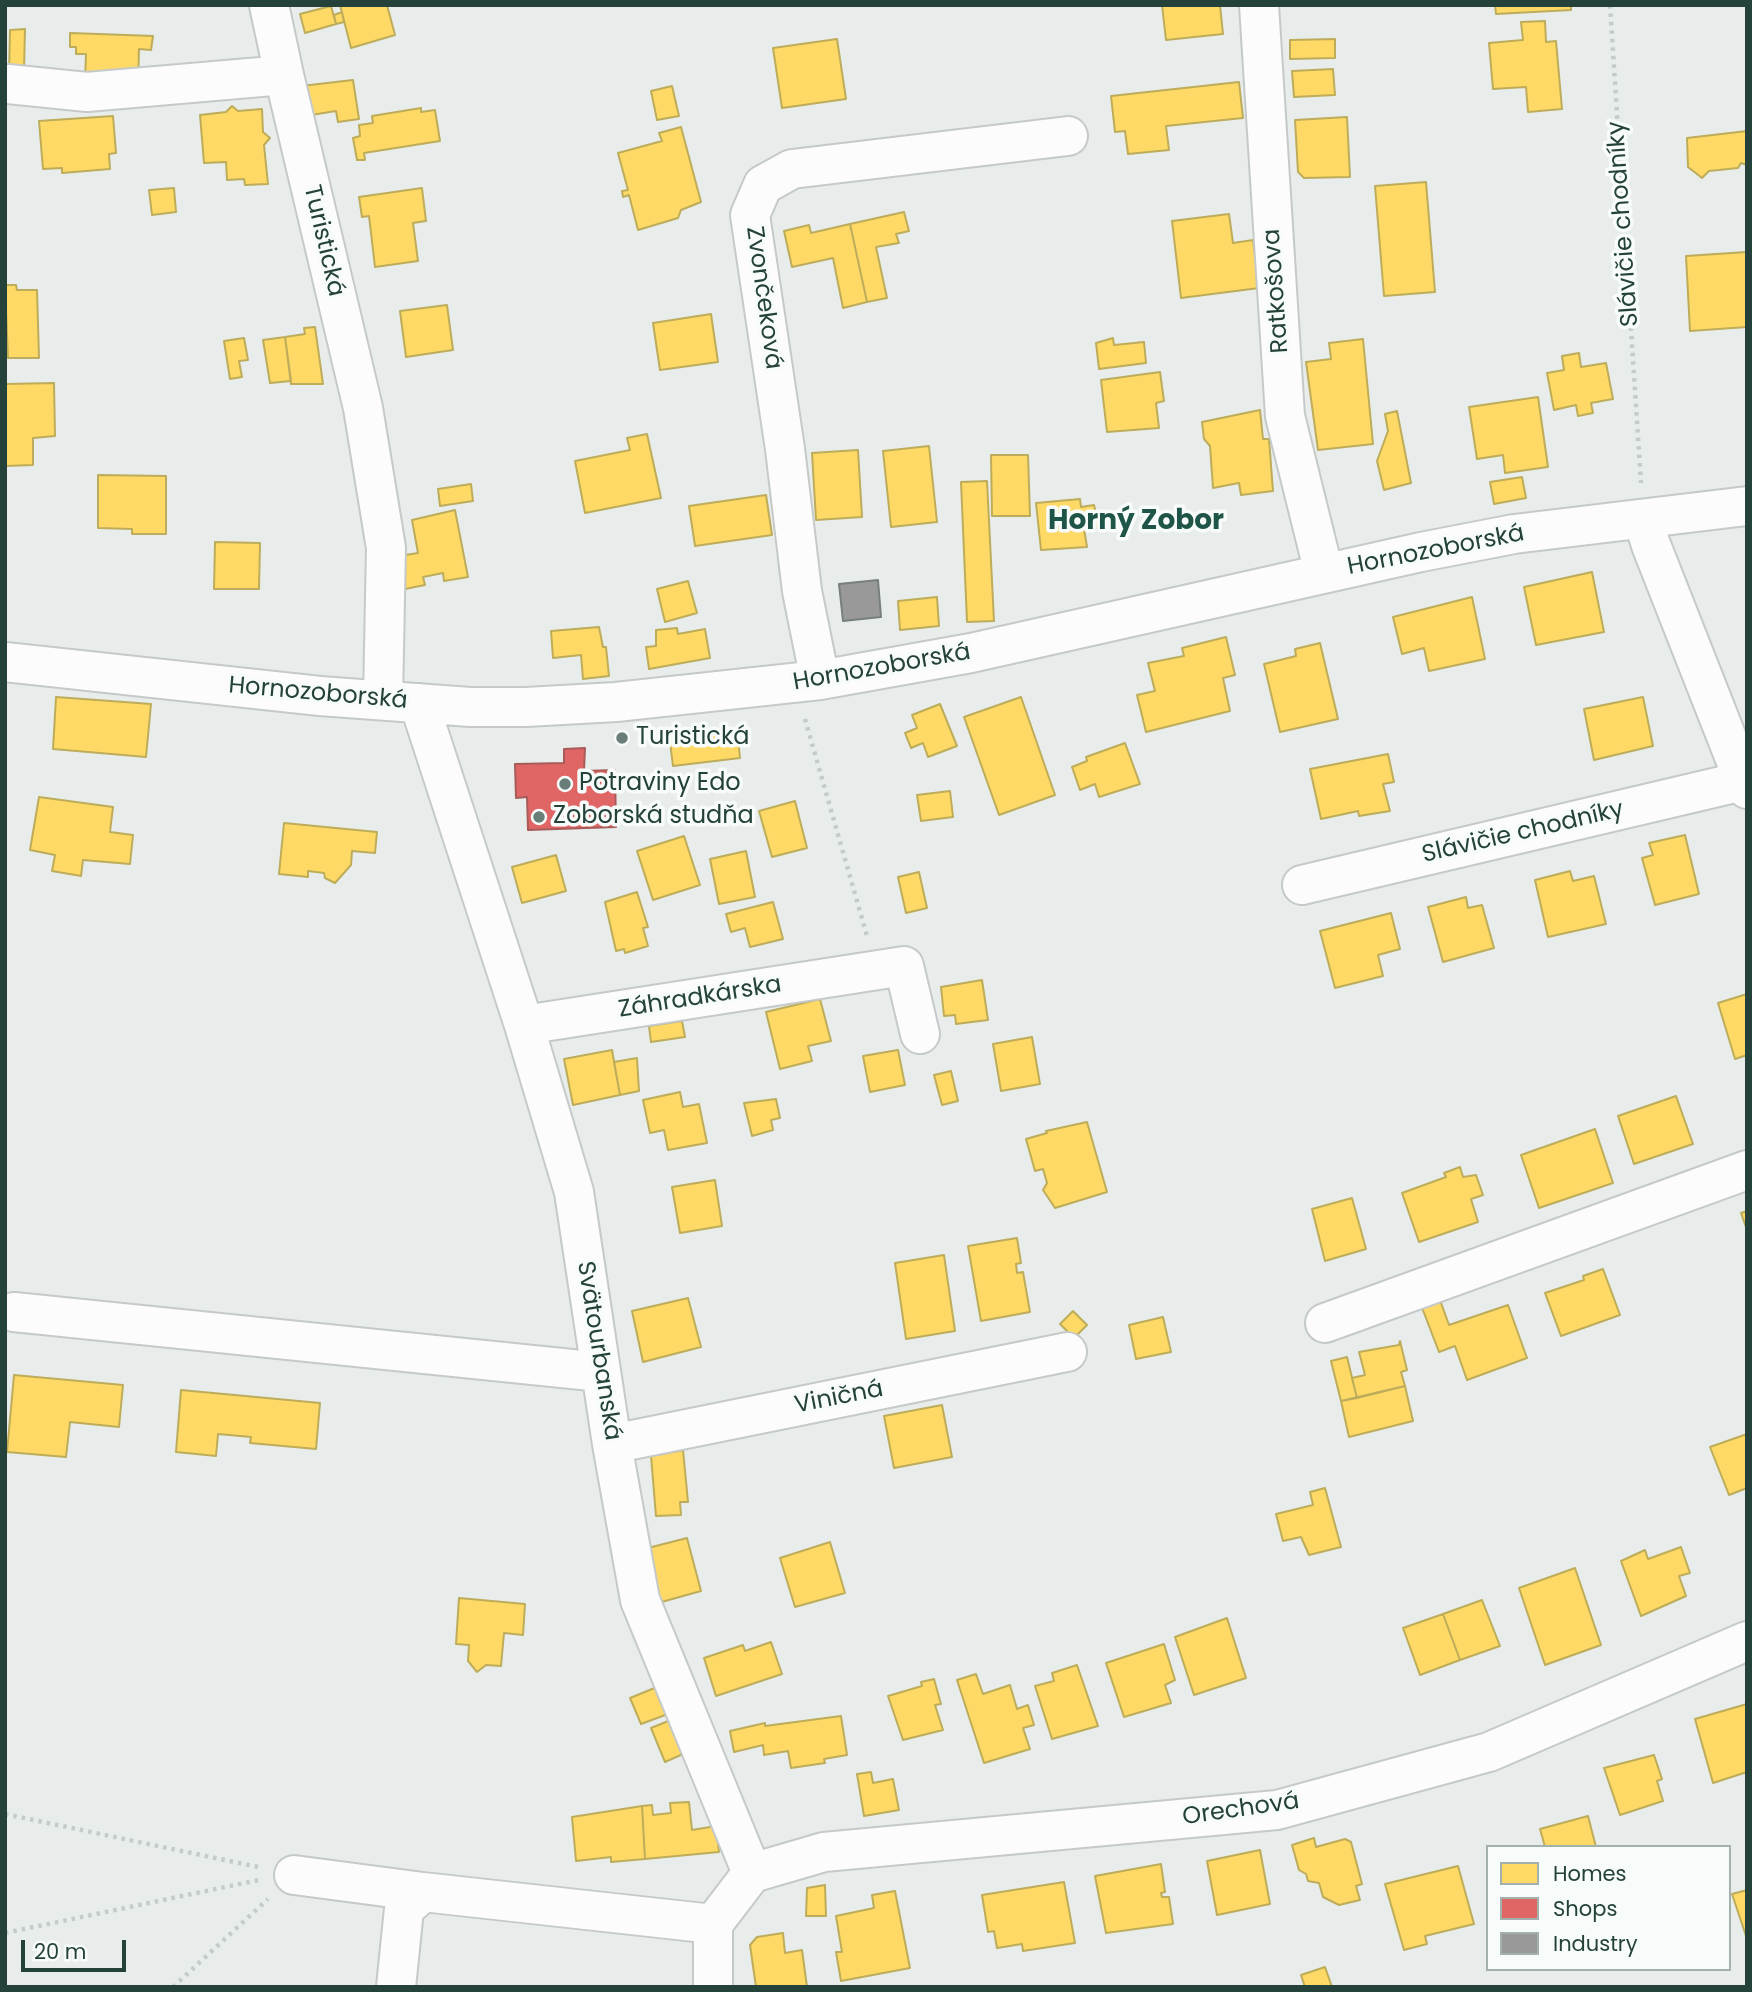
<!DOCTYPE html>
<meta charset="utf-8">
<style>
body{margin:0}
#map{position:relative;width:1752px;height:1992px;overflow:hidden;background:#e8edeb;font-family:Poppins,sans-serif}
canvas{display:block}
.frame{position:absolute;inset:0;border:7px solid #24423a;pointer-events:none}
.legend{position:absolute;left:1486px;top:1845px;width:245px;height:126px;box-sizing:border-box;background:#f7fbf9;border:2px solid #a3b1ad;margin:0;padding:9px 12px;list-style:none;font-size:21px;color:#24423a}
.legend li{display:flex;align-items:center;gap:14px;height:35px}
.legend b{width:35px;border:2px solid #a3b1ad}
.scale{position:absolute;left:21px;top:1940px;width:105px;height:32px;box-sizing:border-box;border:4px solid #24423a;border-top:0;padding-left:9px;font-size:21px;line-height:24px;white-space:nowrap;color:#24423a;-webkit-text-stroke:5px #f7fbf9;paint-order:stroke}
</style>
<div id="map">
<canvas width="1752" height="1992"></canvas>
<div class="frame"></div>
<ul class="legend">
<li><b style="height:19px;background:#ffd966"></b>Homes</li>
<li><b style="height:19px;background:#e06666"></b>Shops</li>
<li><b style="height:19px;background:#999"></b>Industry</li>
</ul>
<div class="scale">20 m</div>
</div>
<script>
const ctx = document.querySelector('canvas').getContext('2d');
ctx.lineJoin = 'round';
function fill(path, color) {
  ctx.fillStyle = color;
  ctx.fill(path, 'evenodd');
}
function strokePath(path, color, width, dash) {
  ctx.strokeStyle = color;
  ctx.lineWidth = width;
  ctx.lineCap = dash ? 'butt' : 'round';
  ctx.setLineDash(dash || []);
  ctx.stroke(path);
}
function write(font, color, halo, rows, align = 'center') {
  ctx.font = font + ' Poppins,sans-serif';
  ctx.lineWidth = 7;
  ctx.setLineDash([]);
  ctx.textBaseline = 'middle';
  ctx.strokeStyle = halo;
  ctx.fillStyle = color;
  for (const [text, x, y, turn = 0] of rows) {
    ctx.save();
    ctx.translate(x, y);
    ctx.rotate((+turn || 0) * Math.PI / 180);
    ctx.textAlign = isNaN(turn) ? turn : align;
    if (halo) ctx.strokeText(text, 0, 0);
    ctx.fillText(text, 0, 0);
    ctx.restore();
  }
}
const homes = new Path2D(`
 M340,5H387L395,35L351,48Z
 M1162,5H1220L1223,34L1166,40Z
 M1495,5H1571V10L1496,14Z
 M331,6L336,24L305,33L300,14Z
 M342,12L344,22L336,24L334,15Z
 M1545,21L1546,42L1556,41L1562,109L1528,112L1526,87L1493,89L1489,43L1523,40L1521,22Z
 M25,29L24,70L9,76L10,30Z
 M70,33L153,36L151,50L139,49L138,84L85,81L86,54H76V47H70Z
 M837,39L846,99L782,108L773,48Z
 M1335,39V58L1290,59V40Z
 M1333,69L1335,95L1294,97L1292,71Z
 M353,80L359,119L338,122L336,111L305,116L301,86Z
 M1239,82L1243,118L1166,126L1169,150L1128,154L1125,131L1115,132L1111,96Z
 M672,86L679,116L657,120L651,91Z
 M232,106L238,111L262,109L263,132L270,138L264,145L268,184L245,185L244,179L227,180L226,162L204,163L200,115L226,112Z
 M421,108V112L435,110L440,141L364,153L365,160H357L353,138L360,136L359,125L373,123L372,116Z
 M113,116L116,153L109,154L110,169L62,173V168L43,169L39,121Z
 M1347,117L1350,177L1304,178L1298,172L1295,120Z
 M681,127L701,202L681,210L678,218L638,230L629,195L623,197L622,191L628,190L618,153L662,141L659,133Z
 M1747,131V165L1741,163L1738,168L1709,171L1702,178L1688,167L1687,138Z
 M1426,182L1435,292L1384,296L1375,186Z
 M174,188L176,212L152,215L149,190Z
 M422,188L426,221L413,223L418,261L375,267L369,216L362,217L359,197Z
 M904,212L909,231L896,234L899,243L876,247L887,298L867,302L850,224Z
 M1229,214L1233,243L1253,240L1259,288L1181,298L1172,221Z
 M850,224L867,302L843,308L833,258L792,267L784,231L809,225L811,233Z
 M1747,252V327L1690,331L1686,256Z
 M5,285H16L17,290H37L39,358H8Z
 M447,305L453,350L406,357L400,311Z
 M711,314L718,362L660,370L653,323Z
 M315,327L323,384H291L285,337L305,334L304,328Z
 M285,337L291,381L270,383L263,340Z
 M244,338L248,360L239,361L242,377L230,379L224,341Z
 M1113,338L1114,345L1144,342L1146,363L1099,369L1096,343Z
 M1363,339L1373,444L1318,450L1306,362L1331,359L1329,343Z
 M1579,353L1581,367L1606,363L1613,399L1591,403L1593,413L1578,416L1576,405L1554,410L1547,373L1564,370L1562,356Z
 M1160,372L1164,401L1156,403L1159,428L1107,432L1101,380Z
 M54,383L55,436L33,438V465L5,466V384Z
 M1538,397L1548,467L1505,473L1503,455L1477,459L1469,407Z
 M1260,410L1263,439H1269L1273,491L1241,495L1239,483L1213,488L1210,446L1204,439L1202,422Z
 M1397,411L1411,483L1384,490L1377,461L1388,431L1385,414Z
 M647,434L661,498L585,513L575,461L630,450L627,438Z
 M929,446L937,522L891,527L883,451Z
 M858,450L862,517L816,520L812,453Z
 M991,455H1028L1030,516H992Z
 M98,475L166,476V534H132V529L98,528Z
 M1522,477L1526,498L1494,504L1490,482Z
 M987,481L994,621L967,622L961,482Z
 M471,484L473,501L440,506L438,489Z
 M766,495L772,535L695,546L689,506Z
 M1080,499L1081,507L1094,505L1099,528L1084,529L1087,547L1041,550L1036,503Z
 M455,510L468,577L444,581L443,573L423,577L425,585L405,589L399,556L418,553L412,520Z
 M215,542L260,543L259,589H214Z
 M1592,572L1604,632L1536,645L1524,587Z
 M688,581L697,613L665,622L657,589Z
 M937,597L939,626L900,630L898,601Z
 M1472,597L1485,659L1429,671L1424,648L1402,654L1393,617Z
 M599,627L603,647H606L609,676L583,679L581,655L553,658L551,631Z
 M677,628L678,634L705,629L710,658L649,669L646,647L656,646V630Z
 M1226,637L1235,675L1223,678L1230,711L1146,732L1137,695L1155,691L1148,663L1184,656L1182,648Z
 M1320,643L1338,719L1280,732L1264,664L1296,656L1295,649Z
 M56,697L151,704L146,757L53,749Z
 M1021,697L1055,795L999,815L964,717Z
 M1643,697L1653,746L1594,760L1584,709Z
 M940,704L957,746L928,757L923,743L911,748L905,733L917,728L912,715Z
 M737,728L740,758L673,766L669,734Z
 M1125,743L1140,784L1099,797L1095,784L1080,790L1072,767L1087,761L1086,757Z
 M1388,754L1394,782L1383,784L1390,811L1359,816L1358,811L1321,819L1310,769Z
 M950,791L953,817L921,821L917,795Z
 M39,797L113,807L110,832L133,835L130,864L83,860L81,876L52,871L55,855L30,850Z
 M795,801L807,848L772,857L759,811Z
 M284,823L377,832L375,853L352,851L351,865L335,883L325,878L324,873L308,871V877L279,874Z
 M1685,835L1699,894L1655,905L1642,858L1653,855L1649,843Z
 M684,836L700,885L653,900L637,851Z
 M746,851L755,897L719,904L710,859Z
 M556,855L566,891L522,903L512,867Z
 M1570,871L1573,881L1594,876L1606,924L1548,937L1535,880Z
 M919,872L927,908L906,913L898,877Z
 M637,892L648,927L643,928L648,946L625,953L624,949L616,951L605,902Z
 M1466,897L1468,908L1482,905L1494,948L1443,962L1428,907Z
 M773,902L783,939L750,947L745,928L731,932L726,914Z
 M1391,913L1400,949L1378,955L1383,976L1335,988L1320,931Z
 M982,980L988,1020L956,1024L955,1015L944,1016L941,987Z
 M1747,994V1055L1735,1059L1718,1003Z
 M820,999L831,1041L808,1046L812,1061L780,1069L766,1012Z
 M682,1021L685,1037L651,1042L649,1026Z
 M1032,1037L1040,1084L1001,1091L993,1044Z
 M612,1050L620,1095L573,1105L564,1059Z
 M898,1050L905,1085L870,1092L863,1056Z
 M637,1058L639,1091L620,1095L614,1062Z
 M951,1071L958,1101L942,1105L934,1075Z
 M680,1092L683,1107L699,1104L707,1143L668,1150L664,1130L650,1133L643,1100Z
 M1676,1096L1693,1144L1634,1164L1618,1116Z
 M776,1099L780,1118L771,1120L773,1130L752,1136L744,1103Z
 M1087,1122L1107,1192L1055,1208L1043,1190L1047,1183L1043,1169L1035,1171L1026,1139L1047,1133L1046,1131Z
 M1595,1129L1613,1183L1539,1208L1521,1155Z
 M1460,1167L1463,1177L1476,1175L1483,1195L1471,1199L1478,1222L1419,1242L1402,1193L1446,1177L1444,1173Z
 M715,1180L722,1226L680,1233L672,1187Z
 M1352,1198L1366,1249L1325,1261L1312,1209Z
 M1747,1211V1230L1741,1213Z
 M1017,1238L1021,1263L1016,1264L1017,1273L1023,1272L1030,1312L981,1321L968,1246Z
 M944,1255L955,1331L906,1339L895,1263Z
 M1603,1269L1620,1315L1561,1336L1545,1293L1584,1280L1583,1276Z
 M688,1298L701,1347L643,1362L632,1311Z
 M1440,1300L1449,1325L1508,1305L1527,1358L1467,1380L1455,1346L1439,1352L1421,1305Z
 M1073,1311L1087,1325L1074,1338L1060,1324Z
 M1163,1317L1171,1352L1136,1359L1129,1325Z
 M1400,1341L1407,1370L1401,1372L1405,1386L1357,1398L1352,1378L1365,1375L1359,1352L1399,1345Z
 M1347,1357L1357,1398L1341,1401L1331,1361Z
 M14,1375L123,1385L119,1427L70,1422L66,1457L7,1452Z
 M1405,1386L1413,1421L1349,1437L1341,1401Z
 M181,1390L320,1403L316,1449L250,1443L251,1437L218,1434L216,1456L176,1452Z
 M942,1405L952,1457L894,1468L884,1416Z
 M1747,1434V1488L1729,1495L1710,1447Z
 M683,1450L688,1502H680L681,1515L656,1516L651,1456Z
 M1325,1488L1341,1547L1309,1555L1301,1537L1283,1541L1276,1514L1313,1505L1310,1492Z
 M687,1538L701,1591L658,1603L644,1549Z
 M830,1542L845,1593L795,1607L780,1558Z
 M1681,1547L1690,1573L1679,1576L1686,1596L1641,1616L1621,1561L1645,1550L1648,1559Z
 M1575,1568L1601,1645L1545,1665L1519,1588Z
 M459,1598L525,1604L523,1635L504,1633L501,1666L486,1665L477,1672L468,1661L469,1645L456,1644Z
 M1482,1600L1500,1646L1460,1660L1443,1614Z
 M1443,1614L1460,1660L1420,1675L1403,1628Z
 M1227,1618L1246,1678L1194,1695L1175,1637Z
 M771,1642L782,1674L716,1696L704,1658L743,1645L745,1651Z
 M1164,1644L1175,1680L1165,1685L1171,1703L1124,1717L1106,1663Z
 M1077,1665L1098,1726L1052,1739L1035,1686L1054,1681L1052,1673Z
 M976,1674L983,1694L1010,1685L1017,1709L1028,1705L1034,1725L1023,1728L1030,1749L984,1763L957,1680Z
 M934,1679L941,1704L935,1705L943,1730L903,1740L888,1696L922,1686L921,1682Z
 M657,1687L668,1714L641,1724L630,1698Z
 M1747,1704V1772L1713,1783L1695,1719Z
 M841,1716L847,1755L824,1759L825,1763L791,1768L788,1751L764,1755L763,1745L734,1752L730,1731L765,1723V1726Z
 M678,1717L692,1750L665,1762L651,1728Z
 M1654,1755L1662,1779L1657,1781L1663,1801L1620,1815L1604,1768Z
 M871,1772L873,1783L893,1779L899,1810L864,1816L857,1774Z
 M689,1802L692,1830L716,1826L719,1852L645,1859L642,1806L652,1805L653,1815L671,1813L670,1803Z
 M642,1806L645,1859L611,1862V1857L576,1861L572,1817Z
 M1588,1816L1596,1847H1545L1540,1829Z
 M1314,1838L1316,1847L1345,1839L1351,1842L1362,1884L1356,1886L1360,1900L1339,1905L1323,1897L1319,1883L1308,1881L1306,1874L1299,1870L1292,1845Z
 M1260,1850L1270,1904L1217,1915L1207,1861Z
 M1161,1864L1165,1892L1161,1893L1162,1897H1169L1173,1924L1106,1933L1095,1876Z
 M1458,1866L1474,1924L1425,1936L1427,1944L1404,1950L1385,1884Z
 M1064,1882L1075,1943L1023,1951L1022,1944L997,1948L994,1931L988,1932L982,1895Z
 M825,1885L826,1916H806L807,1888Z
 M1747,1890V1935L1746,1936L1732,1894Z
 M895,1891L910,1968L841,1981L836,1952H842L836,1916L874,1908L872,1895Z
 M783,1933L785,1953L802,1950L807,1987H756L750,1945L757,1937Z
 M1325,1967L1332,1987H1305L1301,1975Z`);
fill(homes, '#ffd966');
strokePath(homes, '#bdac59', 2);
const shops = new Path2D(`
 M585,748L584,771L615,770L616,827L528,830L527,797L516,798L515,764L564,763V749Z`);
fill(shops, '#e06666');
strokePath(shops, '#a85b59', 2);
const industry = new Path2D(`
 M878,580L881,617L843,621L839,584Z`);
fill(industry, '#999');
strokePath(industry, '#767f7c', 2);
const minor = new Path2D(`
 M269,5L284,75L363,408L386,548L383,699
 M1259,5L1285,416L1324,573
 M8,84L87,92L284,75
 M1643,519L1651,545L1747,789
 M5,662L320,696L470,707H526L616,702L820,680L971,653L1421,552L1514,534L1747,506
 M820,680L802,591L785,449L750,215L763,185L792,169L1068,136
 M419,703L524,1025L574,1192L612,1444L640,1600L752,1873
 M1302,885L1743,781
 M524,1025L904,966L920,1034
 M14,1312L601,1372
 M1325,1323L1747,1170
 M612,1444L1067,1352
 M752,1873L824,1852L1277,1810L1489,1752L1747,1641
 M294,1875L423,1892
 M396,1987L404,1909L423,1892L713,1924
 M713,1987V1924L752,1873`);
strokePath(minor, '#c5cac8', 42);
strokePath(new Path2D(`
 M1610,5L1641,483
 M805,719L867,936
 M5,1814L258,1867
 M5,1933L259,1880
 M173,1987L268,1899`), '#c3ccca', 4.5, [3.5, 5]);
strokePath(minor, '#fcfcfc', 38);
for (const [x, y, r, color] of [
 [622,738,7,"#697e78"],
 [565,784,7,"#697e78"],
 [539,817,7,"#697e78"]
]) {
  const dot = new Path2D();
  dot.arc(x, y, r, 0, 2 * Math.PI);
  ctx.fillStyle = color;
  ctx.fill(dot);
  strokePath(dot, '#f7fbf9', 2.5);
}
write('24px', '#24423a', '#f7fbf9', [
 ["Slávičie chodníky",1624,224,-94],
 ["Turistická",323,241,77],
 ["Ratkošova",1277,291,-94],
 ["Zvončeková",763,298,82],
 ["Hornozoborská",1436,551,-11],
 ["Hornozoborská",882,668,-10],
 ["Hornozoborská",318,694,5],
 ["Slávičie chodníky",1523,833,-13],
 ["Záhradkárska",700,998,-9],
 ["Svätourbanská",598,1351,81],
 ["Viničná",839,1398,-11],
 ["Orechová",1241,1810,-8]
]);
write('24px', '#24423a', '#f7fbf9', [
 ["Turistická",636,738],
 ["Potraviny Edo",579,784],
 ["Zoborská studňa",553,817]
], 'left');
write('bold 28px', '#1f5548', '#f7fbf9', [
 ["Horný Zobor",1136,522]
]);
</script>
